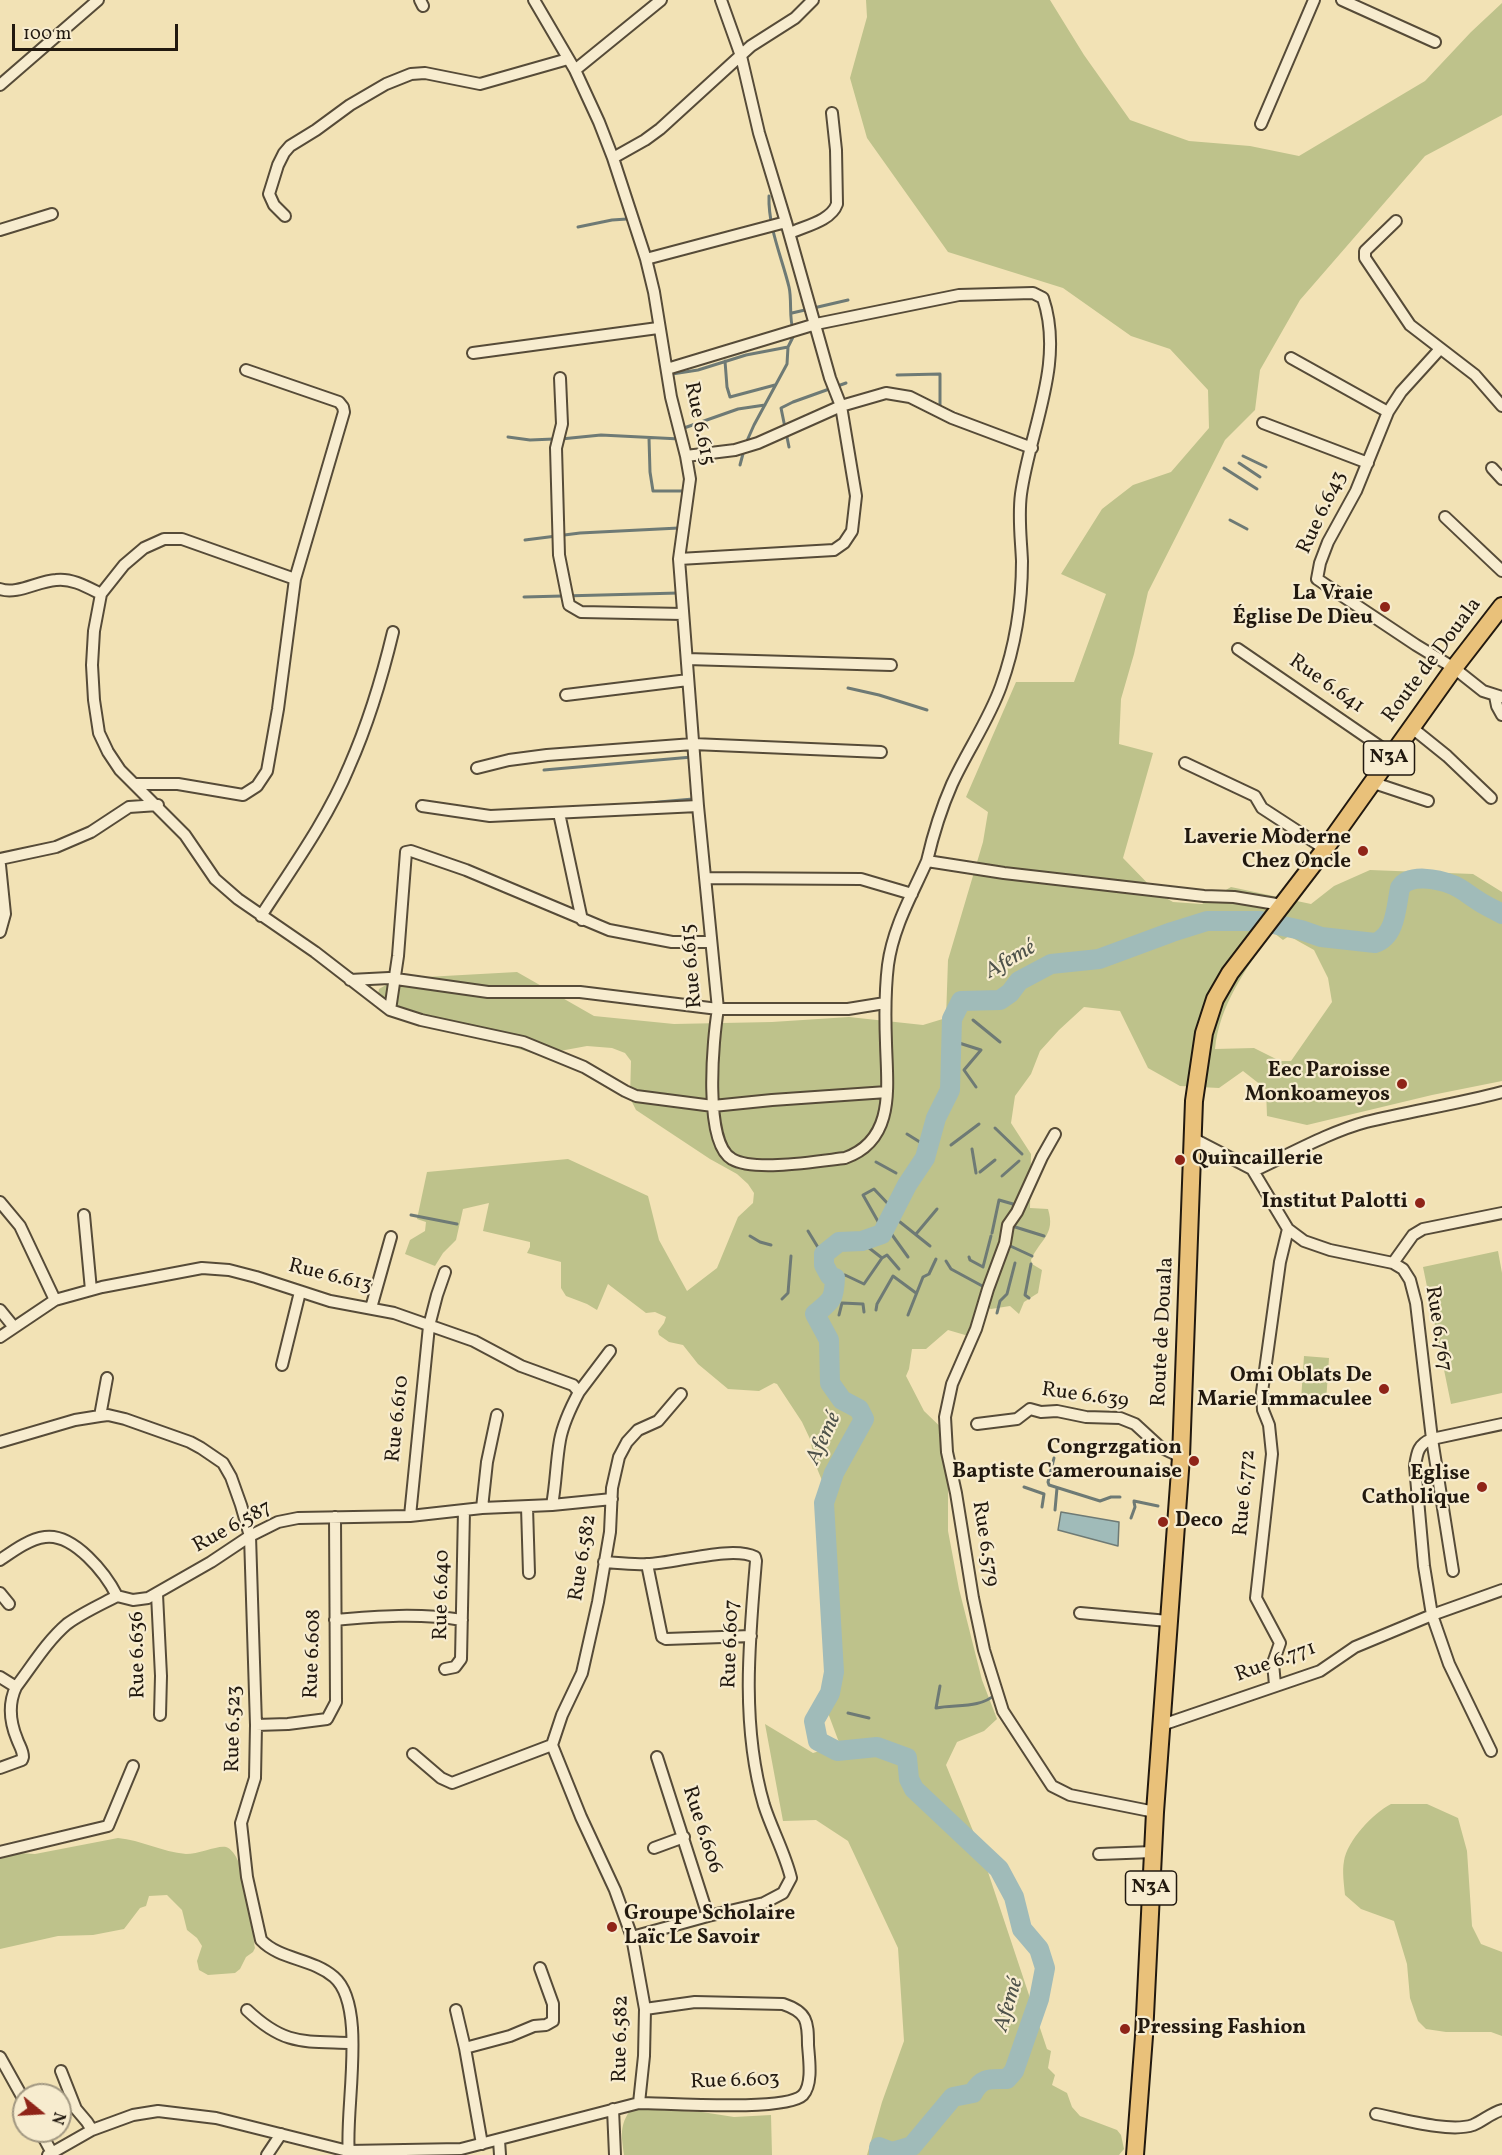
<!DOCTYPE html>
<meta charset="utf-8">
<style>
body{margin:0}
#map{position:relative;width:1502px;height:2155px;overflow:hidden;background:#f2e2b5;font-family:Vollkorn,serif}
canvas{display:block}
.north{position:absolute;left:12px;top:2083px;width:60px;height:60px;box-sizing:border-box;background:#f7eccf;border:2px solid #a29882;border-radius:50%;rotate:108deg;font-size:16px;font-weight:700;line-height:24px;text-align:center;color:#22190f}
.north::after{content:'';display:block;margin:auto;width:21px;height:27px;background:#8f2418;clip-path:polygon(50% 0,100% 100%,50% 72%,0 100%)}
.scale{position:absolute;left:12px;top:24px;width:166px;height:27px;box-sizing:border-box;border:3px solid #22190f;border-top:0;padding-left:8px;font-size:18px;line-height:21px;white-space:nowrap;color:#22190f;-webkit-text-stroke:4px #f7eccf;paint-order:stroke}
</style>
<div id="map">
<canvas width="1502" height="2155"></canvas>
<div class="north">N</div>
<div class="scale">100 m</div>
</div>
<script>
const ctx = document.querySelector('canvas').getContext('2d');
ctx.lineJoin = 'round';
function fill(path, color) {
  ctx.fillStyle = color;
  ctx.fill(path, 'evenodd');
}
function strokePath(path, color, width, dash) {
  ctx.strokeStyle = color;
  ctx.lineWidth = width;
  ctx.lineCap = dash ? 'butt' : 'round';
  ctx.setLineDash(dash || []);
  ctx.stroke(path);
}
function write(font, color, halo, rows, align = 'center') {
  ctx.font = font + ' Vollkorn,serif';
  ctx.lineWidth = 4.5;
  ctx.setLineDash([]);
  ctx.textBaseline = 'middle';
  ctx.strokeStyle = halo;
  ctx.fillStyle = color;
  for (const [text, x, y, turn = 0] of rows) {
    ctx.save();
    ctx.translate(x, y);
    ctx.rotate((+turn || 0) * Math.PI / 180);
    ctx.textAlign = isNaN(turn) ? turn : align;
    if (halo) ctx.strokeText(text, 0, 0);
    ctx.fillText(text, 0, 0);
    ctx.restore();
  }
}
fill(new Path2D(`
 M866,0H1050L1084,55L1130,120L1189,141L1250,146L1299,156L1425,81L1471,32L1502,3V115L1425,156L1300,300L1260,370L1255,410L1225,440L1148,592L1134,654L1121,699L1119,744L1153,753L1123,858L1157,893L1173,902L1202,904L1231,887L1311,904L1334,886L1370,870L1473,874L1502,892V1081L1432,1095L1307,1125L1267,1116L1266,1089L1243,1071L1219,1088L1180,1086L1148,1068L1120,1011L1084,1007L1059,1030L1040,1051L1031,1074L1015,1096L1011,1123L1031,1154L1030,1208L1048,1209C1056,1235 1040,1239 1031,1260L1032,1264L1042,1270L1038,1293L1024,1302L1019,1314L1010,1306L991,1309L983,1306L972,1337L948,1330L926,1349H912L909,1369L906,1376L924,1411L952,1438L948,1486V1531L959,1589L982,1680L997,1719L984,1731L957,1742L946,1765L980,1848L1047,2049L1051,2051L1048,2068L1055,2075L1052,2085L1067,2093L1072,2107L1080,2116L1117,2130L1121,2135L1124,2149L1119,2155H867L882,2102L904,2041L898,1948L848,1841L816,1820L783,1821L765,1724L813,1753L840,1745L828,1713L840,1672L837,1581L831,1502L816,1466L810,1439L802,1422L777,1384L774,1383L759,1391L728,1389L698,1364L683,1345L669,1342L659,1335L658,1331L664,1323L666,1317L655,1312L646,1313L608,1284L597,1310L587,1304L566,1296L561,1288V1262L527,1253L530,1247V1242L483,1231L489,1203L463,1209L456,1240L443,1253L435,1266L405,1254L410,1240L425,1231L426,1222L417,1219L427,1172L568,1159L648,1196L659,1240L687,1291L717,1268L738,1217L753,1203L754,1193L748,1184L737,1174L710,1159L636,1110L630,1098L631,1061L625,1053L612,1048L587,1046L538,1055L376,1004L379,989L386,985L426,977L517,972L594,1016L674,1024L772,1022L849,1017L923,1025L946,1018L948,960L983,842L988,812L966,797L1016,682H1074L1106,594L1061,574L1102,509L1133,485L1171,472L1209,428L1208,390L1170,349L1131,336L1063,288L948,252L867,138L850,78L867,17ZM1274,933L1283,940L1289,936L1314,950L1328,978L1332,1002L1291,1061H1280L1254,1048L1215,1049C1219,1006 1246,969 1270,934Z
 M1498,1251L1502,1273V1393L1451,1404L1423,1267Z
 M1304,1356L1329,1358L1326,1402L1301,1400Z
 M1391,1804H1427L1458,1818L1467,1851L1472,1926L1481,1944L1502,1952V2036L1491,2032H1446L1426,2029L1418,2021L1410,1998L1407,1964L1394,1921L1361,1909L1345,1895C1344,1884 1342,1871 1344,1861C1347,1841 1373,1813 1391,1804Z
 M118,1838C141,1840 162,1852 186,1854C199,1854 218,1845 226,1847C247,1854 252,1928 255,1948L253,1952L246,1957L240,1969L235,1973L208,1975L199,1970L197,1961L202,1946L197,1938L187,1930L182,1910L167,1895L149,1896L146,1906L140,1908L124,1929L93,1935L58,1936L0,1949V1859L17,1853L35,1854Z
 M640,2109L702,2112L734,2117L771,2115L772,2155H624C622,2138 619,2127 629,2112Z`), '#bec28b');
const water = new Path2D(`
 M1061,1512L1119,1522L1118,1546L1058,1530Z`);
fill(water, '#a0bbb9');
strokePath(water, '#6e7a75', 1.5);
strokePath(new Path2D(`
 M769,196C768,227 782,258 789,287C792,299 789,321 793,328
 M578,227L612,220L627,219
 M792,313L848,300
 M725,361L727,387L730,397L775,385
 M672,374L698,370L746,355L788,347
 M897,375L940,374V409
 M684,428L738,409L765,405
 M508,437L530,440L554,439
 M649,438L650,472L653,491H685
 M561,439L601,435L680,439
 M746,443L754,425L787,364L788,347L794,335
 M789,447L781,408L793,402L846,383
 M1243,456L1266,467
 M1239,463L1260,477
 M740,465L744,450
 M1224,468L1257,489
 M1230,520L1247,529
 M525,540L580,533L679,528
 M524,597L679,593
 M848,688L879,695L927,710
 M544,770L692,757
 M625,805L693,799
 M973,1020L1000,1042
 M956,1042L981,1050L964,1070L976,1087
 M995,1128L1022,1154
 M907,1134L923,1144
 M951,1145L979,1124
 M972,1149L976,1173
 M876,1162L896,1173
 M980,1172L995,1160
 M1002,1176L1019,1161
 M411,1215L457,1224
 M900,1222L930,1246
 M1012,1226L1044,1236
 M808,1231L819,1249L826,1253
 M884,1232L863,1195L874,1189L891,1207L895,1208
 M890,1232L908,1257
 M992,1233L999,1200L1013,1204L1014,1209
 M916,1234L937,1209
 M750,1236L760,1242L771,1245
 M855,1237L882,1258L887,1255L899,1269
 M1006,1244L1032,1256
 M969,1257L970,1260L983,1267L991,1236
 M946,1261L951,1269L986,1288
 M839,1277L845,1275L864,1284L882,1258
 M1029,1298L1025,1295L1031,1264
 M782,1299L788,1293L791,1256
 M876,1310L877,1304L893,1276L916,1293
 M997,1313L1000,1301L1007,1294L1015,1263
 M839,1315L842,1303L863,1304L864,1312
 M908,1315L923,1277L929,1274L936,1259
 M1054,1458L1048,1482L1049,1485L1100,1501L1111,1497H1120
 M1024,1487L1044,1494L1042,1507
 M1134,1501L1158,1506
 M1055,1510L1057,1488
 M1131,1518L1135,1507L1134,1502
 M940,1686L936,1708C957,1704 979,1709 996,1694
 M848,1713L869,1718`), '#6e7a75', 3);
strokePath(new Path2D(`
 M879,2155V2147L892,2152L912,2146L953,2097L973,2093C982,2077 990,2079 1007,2079L1014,2071L1039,1999L1045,1968L1039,1949L1022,1929L1014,1897L999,1869L914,1789L909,1779L907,1758L877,1747L837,1751L818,1741L814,1721L830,1693L834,1672L824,1503L834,1473L864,1419L859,1409L842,1400L830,1383L829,1340L815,1314C832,1300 834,1300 835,1278L830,1276L824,1265V1254L839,1242L862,1241L882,1234L907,1185L925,1158L936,1118L950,1090L952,1019L961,1001L1000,1000L1010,993L1019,981L1051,964L1099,959L1172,932L1207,921H1260L1301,930L1321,937L1375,943C1396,936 1396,907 1400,888C1409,873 1438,879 1453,885C1461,888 1469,895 1477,900C1485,906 1494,909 1502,914`), '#a0bbb9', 20);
const minor = new Path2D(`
 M420,0L423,6
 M534,0L575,70L599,122L613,158L646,259L654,292L671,397L686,456L690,479L679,559L698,806L718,1009C713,1038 703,1143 732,1159C754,1172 819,1161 845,1158C896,1140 887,1086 886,1043C885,1017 885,990 888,965C893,927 912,895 927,861L1004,873L1204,896L1234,897L1282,905
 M1342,0L1435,42
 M575,70L661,0
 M0,85L98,0
 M1261,124L1314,0
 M613,158L645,140L660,129L751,46L795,18L813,0
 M285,216L274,205L269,194L278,165L284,153L290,146L316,130L350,105L386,84L411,74L425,73L480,84L568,59
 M1396,221L1365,251V258L1410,325L1475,375L1502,406
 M0,230L52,214
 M790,233C805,226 831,221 837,204L836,150L832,113
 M646,259L786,222
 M1440,349L1401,392L1388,412L1356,491L1328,542L1320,563L1317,579L1416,645L1454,668L1483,691L1502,697
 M473,353L658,328
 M1291,358L1388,412
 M667,369L816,324L959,295L1033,293L1043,298C1065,363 1030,429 1021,494C1018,517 1021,538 1022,561C1022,604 1015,647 1001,686C989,720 967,751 952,784C941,809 933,835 927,861
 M560,378L562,424L556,448L559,555L569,605L581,612L683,614
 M1263,423L1368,463
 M686,456L735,450L758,443L841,406L886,393L910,397L952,418L1032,448
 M1492,468L1502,479
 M1445,517L1502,571
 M679,559L834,550L844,543L852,531L856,496L841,406L830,378L786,222L759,133L741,56L721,0
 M295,579L182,539H164L144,548L124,565L101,594L94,631L92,665L94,700L99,733L108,752L120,770L185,835L215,879L238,899L315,952L390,1010L421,1020L523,1042L584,1067L625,1091L636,1096L713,1106L772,1100L887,1092
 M0,589C17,595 38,581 56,580C72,578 87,587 101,594
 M1238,649L1391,754
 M687,659L891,665
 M566,695L688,680
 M1495,696L1497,706L1502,715
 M1411,727L1447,756L1491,798
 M1185,763L1255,796L1262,808L1325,849
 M477,768L509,760L547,755L693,744L881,752
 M1371,782L1428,801
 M136,784H178L243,795L257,786L267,771L278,709L295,579L344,412L343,407L339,402L246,370
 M422,806L490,816L698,806
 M559,813L582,920
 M0,859L56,847L91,832L129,807L158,805
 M0,865L5,914L0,932
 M705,878L861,879L912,894
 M261,916C292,868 327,820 349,767C368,724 382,678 393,632
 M350,980L389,978L488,992H580L718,1009H848L885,1003
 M390,1010L398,956L406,852L411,851L466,870L609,930L672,942H710
 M1055,1134L1042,1157L1017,1212L1008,1225L1005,1243L988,1289L976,1329L952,1384L945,1417L947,1452L956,1493L973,1598L984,1650L1003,1711L1052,1786L1070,1795L1155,1812
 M1194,1139L1252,1169L1288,1229L1304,1241L1330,1250L1393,1263L1403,1269L1410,1280L1416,1303L1432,1439L1502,1424
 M1252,1169L1260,1168C1292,1153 1332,1131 1366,1122C1411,1111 1457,1104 1502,1092
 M0,1202L20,1226L55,1300L102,1287L202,1268L229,1270L256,1277L330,1301L394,1313L474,1341L521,1366L573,1385L579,1392C571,1407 563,1424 560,1440C556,1462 556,1484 552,1505
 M84,1215L91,1290
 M1393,1263L1413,1235L1423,1229L1502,1213
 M371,1308L391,1237
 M0,1310L13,1326
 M0,1337L55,1300
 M282,1365L300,1292
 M107,1378L100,1416L108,1415L125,1419L190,1442L201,1448L223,1463L231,1477L241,1505L250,1536L256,1725L255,1778L241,1823L247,1877L261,1940C280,1960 312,1958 334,1977C368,2006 344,2112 349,2155
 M579,1392L610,1351
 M977,1424L1017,1419L1030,1409L1041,1412L1057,1411L1086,1417L1120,1418L1135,1424L1160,1447L1181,1457
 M0,1442L75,1420L100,1416
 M527,1507L529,1573
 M482,1508L487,1462L497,1415
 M410,1516L429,1326L437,1295L445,1272
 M0,1560C13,1551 29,1539 45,1537C74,1533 106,1574 117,1596
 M604,1562C618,1563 633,1565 647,1564C673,1564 732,1545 755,1557L756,1561C749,1642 741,1726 764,1805C772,1830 785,1853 791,1878L783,1893L764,1903L708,1916L632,1937
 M647,1564L662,1637L666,1639L751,1636
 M1453,1571L1432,1439C1418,1444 1417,1453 1415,1466L1424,1566L1432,1615L1502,1590
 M0,1593L9,1604
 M157,1594L161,1676L160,1715
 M1080,1613L1168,1621
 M335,1620C378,1616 420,1613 462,1620
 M445,1669L455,1667L461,1659L464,1510
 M0,1677L16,1687
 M1275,1685L1273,1663L1280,1643L1256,1598L1272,1454L1269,1425L1263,1410L1262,1392L1280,1262L1288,1229
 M256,1725L288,1724L327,1719L336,1702L335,1517
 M1162,1725L1320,1671L1355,1647L1432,1615L1449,1664L1491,1751
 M413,1754L441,1778L452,1783L552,1745
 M657,1757L708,1916
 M0,1768L22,1760L23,1757C23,1750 19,1745 17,1739C10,1722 8,1704 16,1687C32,1666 47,1641 67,1624C82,1613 100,1605 117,1596L133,1600L148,1598L211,1562L250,1536L278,1522L298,1518L410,1516L482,1508L552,1505L612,1499
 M654,1848L684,1837
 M0,1852L108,1826L133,1766
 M1099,1854L1153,1852
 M247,2010C285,2046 303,2041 352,2043
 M456,2010L465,2048
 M0,2057L24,2100
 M61,2071L76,2109L87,2122L92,2130
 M639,2103C667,2103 786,2112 803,2095C813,2084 809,2059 808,2045C808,2021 807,2012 783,2004L695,2002L645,2009
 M613,2109L615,2155
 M1376,2114C1401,2119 1450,2133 1473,2125C1483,2121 1491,2113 1502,2110
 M40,2131L52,2153
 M499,2140L500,2155
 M482,2144L465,2048L510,2036L534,2026L546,2025L553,2021V2004L540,1968
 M48,2155L92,2130L133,2115L158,2111L216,2118L348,2151L461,2149L639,2103L644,2056L645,2009L632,1937L615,1890L581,1817L552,1745L562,1715L582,1673L598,1602L610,1532L612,1488L619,1457L627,1442L638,1430L658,1421L681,1394
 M267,2155L281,2134`);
const trunk = new Path2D(`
 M1135,2155L1144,2036L1155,1812L1181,1457L1194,1101L1204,1033L1215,999L1230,973L1325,849L1454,668L1502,606`);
strokePath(minor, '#564b38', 14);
strokePath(trunk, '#22190f', 20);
strokePath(minor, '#f7eccf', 10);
strokePath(trunk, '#e9c17a', 16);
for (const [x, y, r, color] of [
 [1385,607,6,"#8f2418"],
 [1363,851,6,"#8f2418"],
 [1402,1084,6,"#8f2418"],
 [1180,1160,6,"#8f2418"],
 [1420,1203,6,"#8f2418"],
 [1384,1389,6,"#8f2418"],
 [1194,1461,6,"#8f2418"],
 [1482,1487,6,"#8f2418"],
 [1163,1522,6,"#8f2418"],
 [612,1927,6,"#8f2418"],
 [1125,2029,6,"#8f2418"]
]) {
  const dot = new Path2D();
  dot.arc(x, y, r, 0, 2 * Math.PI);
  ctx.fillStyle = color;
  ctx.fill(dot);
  strokePath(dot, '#f7eccf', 2);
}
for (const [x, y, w] of [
 [1389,758,51],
 [1151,1888,51]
]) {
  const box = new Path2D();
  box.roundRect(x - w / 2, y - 17, w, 34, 4.5);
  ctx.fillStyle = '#f7eccf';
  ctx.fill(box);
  strokePath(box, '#22190f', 1.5);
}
write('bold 20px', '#22190f', null, [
 ["N3A",1389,758],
 ["N3A",1151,1888]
]);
write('21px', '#22190f', '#f7eccf', [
 ["Rue 6.615",698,424,78],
 ["Rue 6.643",1323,513,-65],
 ["Route de Douala",1433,661,-53],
 ["Rue 6.641",1326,685,35],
 ["Rue 6.615",693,966,-95],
 ["Rue 6.613",330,1277,14],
 ["Rue 6.767",1437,1329,81],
 ["Route de Douala",1164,1332,-87],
 ["Rue 6.639",1085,1397,8],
 ["Rue 6.610",399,1419,-84],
 ["Rue 6.772",1246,1493,-85],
 ["Rue 6.587",233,1528,-29],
 ["Rue 6.579",984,1544,81],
 ["Rue 6.582",584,1558,-81],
 ["Rue 6.640",443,1595,-89],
 ["Rue 6.607",732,1644,-88],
 ["Rue 6.608",314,1654,-88],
 ["Rue 6.636",139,1655,-91],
 ["Rue 6.771",1276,1663,-20],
 ["Rue 6.523",235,1729,-89],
 ["Rue 6.606",701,1830,72],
 ["Rue 6.582",622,2039,-89],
 ["Rue 6.603",735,2082,-2]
]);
write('bold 21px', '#22190f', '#f7eccf', [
 ["La Vraie",1373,595],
 ["Église De Dieu",1373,619],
 ["Laverie Moderne",1351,839],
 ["Chez Oncle",1351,863],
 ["Eec Paroisse",1390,1072],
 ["Monkoameyos",1390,1096],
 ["Quincaillerie",1192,1160,"left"],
 ["Institut Palotti",1408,1203],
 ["Omi Oblats De",1372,1377],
 ["Marie Immaculee",1372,1401],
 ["Congrzgation",1182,1449],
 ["Baptiste Camerounaise",1182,1473],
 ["Eglise",1470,1475],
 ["Catholique",1470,1499],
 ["Deco",1175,1522,"left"],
 ["Groupe Scholaire",624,1915,"left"],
 ["Laïc Le Savoir",624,1939,"left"],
 ["Pressing Fashion",1137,2029,"left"]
], 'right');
write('italic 22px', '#4e524a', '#f7eccf', [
 ["Afemé",1011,961,-30],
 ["Afemé",825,1439,-65],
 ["Afemé",1010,2005,-73]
]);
</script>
